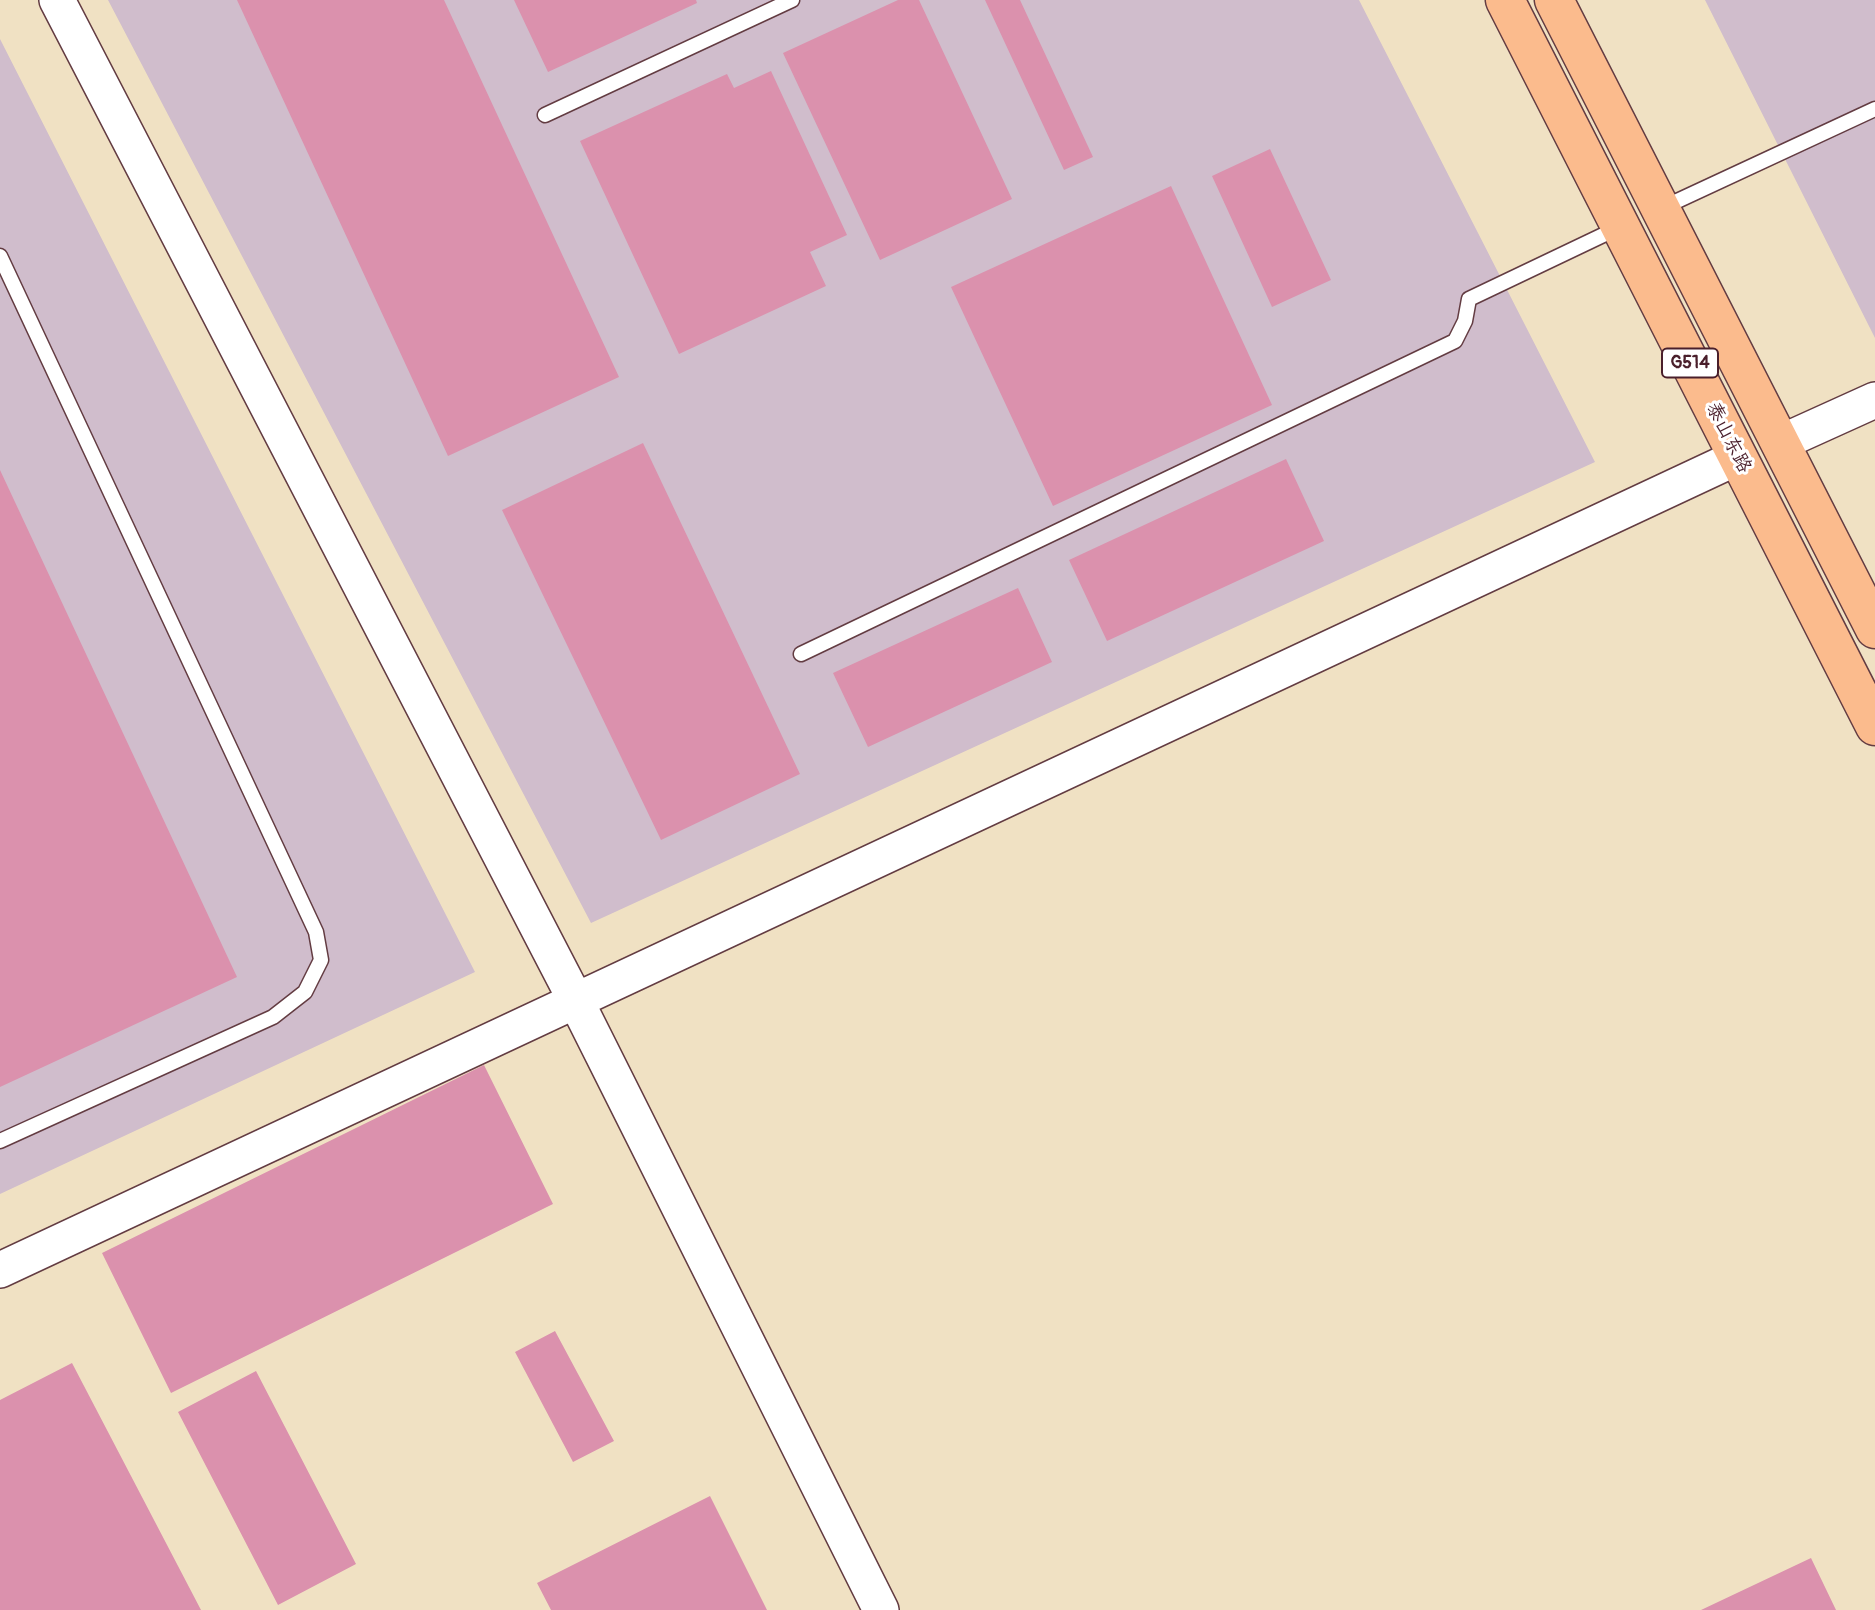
<!DOCTYPE html>
<meta charset="utf-8">
<style>
body{margin:0}
canvas{display:block;background:#f0e1c3}
</style>
<canvas width="1875" height="1610"></canvas>
<script>
const ctx = document.querySelector('canvas').getContext('2d');
ctx.lineJoin = 'round';
function fill(path, color) {
  ctx.fillStyle = color;
  ctx.fill(path, 'evenodd');
}
function strokePath(path, color, width, dash) {
  ctx.strokeStyle = color;
  ctx.lineWidth = width;
  ctx.lineCap = dash ? 'butt' : 'round';
  ctx.setLineDash(dash || []);
  ctx.stroke(path);
}
function write(font, color, halo, rows, align = 'center') {
  ctx.font = font + ' Pangolin,"LXGW WenKai TC",sans-serif';
  ctx.lineWidth = 6;
  ctx.setLineDash([]);
  ctx.textBaseline = 'middle';
  ctx.strokeStyle = halo;
  ctx.fillStyle = color;
  for (const [text, x, y, turn = 0] of rows) {
    ctx.save();
    ctx.translate(x, y);
    ctx.rotate((+turn || 0) * Math.PI / 180);
    ctx.textAlign = isNaN(turn) ? turn : align;
    if (halo) ctx.strokeText(text, 0, 0);
    ctx.fillText(text, 0, 0);
    ctx.restore();
  }
}
fill(new Path2D(`
 M108,0H1359L1595,462L591,923Z
 M1705,0H1875V338Z
 M0,39L475,972L0,1194Z`), '#d0bdcc');
fill(new Path2D(`
 M237,0H444L619,377L448,456Z
 M514,0H696L697,3L548,72Z
 M898,0H919L1012,199L880,260L783,53Z
 M985,0H1020L1093,157L1064,170Z
 M771,71L847,235L810,252L826,286L679,354L580,141L727,74L734,88Z
 M1270,149L1331,280L1272,307L1212,176Z
 M1171,186L1272,405L1053,506L951,287Z
 M643,443L800,774L661,840L502,510Z
 M1286,459L1324,541L1107,641L1069,560Z
 M0,470L237,977L0,1087Z
 M1018,588L1052,662L868,747L833,673Z
 M484,1065L553,1204L171,1393L102,1253Z
 M555,1331L614,1441L573,1462L515,1352Z
 M72,1363L201,1610H0V1400Z
 M256,1371L356,1564L278,1605L178,1412Z
 M710,1496L767,1610H551L537,1583Z
 M1811,1558L1836,1610H1701Z`), '#db91ad');
const service = new Path2D(`
 M545,115L792,0
 M1662,208L1875,109
 M0,256L316,932L321,960L305,992L273,1017L0,1141
 M801,654L1455,341L1465,321L1469,299L1620,227`);
const tertiary = new Path2D(`
 M57,0L576,1001L881,1610
 M1780,443L1875,400
 M0,1270L1738,457`);
const trunk = new Path2D(`
 M1505,0L1875,726
 M1554,0L1875,629`);
strokePath(service, '#633c42', 17);
strokePath(tertiary, '#633c42', 38);
strokePath(trunk, '#633c42', 41);
strokePath(service, '#fff', 14);
strokePath(tertiary, '#fff', 35);
strokePath(trunk, '#fbbb8d', 38);
for (const [x, y, w] of [
 [1690,363,56]
]) {
  const box = new Path2D();
  box.roundRect(x - w / 2, y - 14.5, w, 29, 5);
  ctx.fillStyle = '#fff';
  ctx.fill(box);
  strokePath(box, '#4a1f2b', 2);
}
write('bold 18px', '#4a1f2b', null, [
 ["G514",1690,363]
]);
write('19px', '#4a1f2b', '#fff', [
 ["泰山东路",1728,438,63]
]);
</script>
